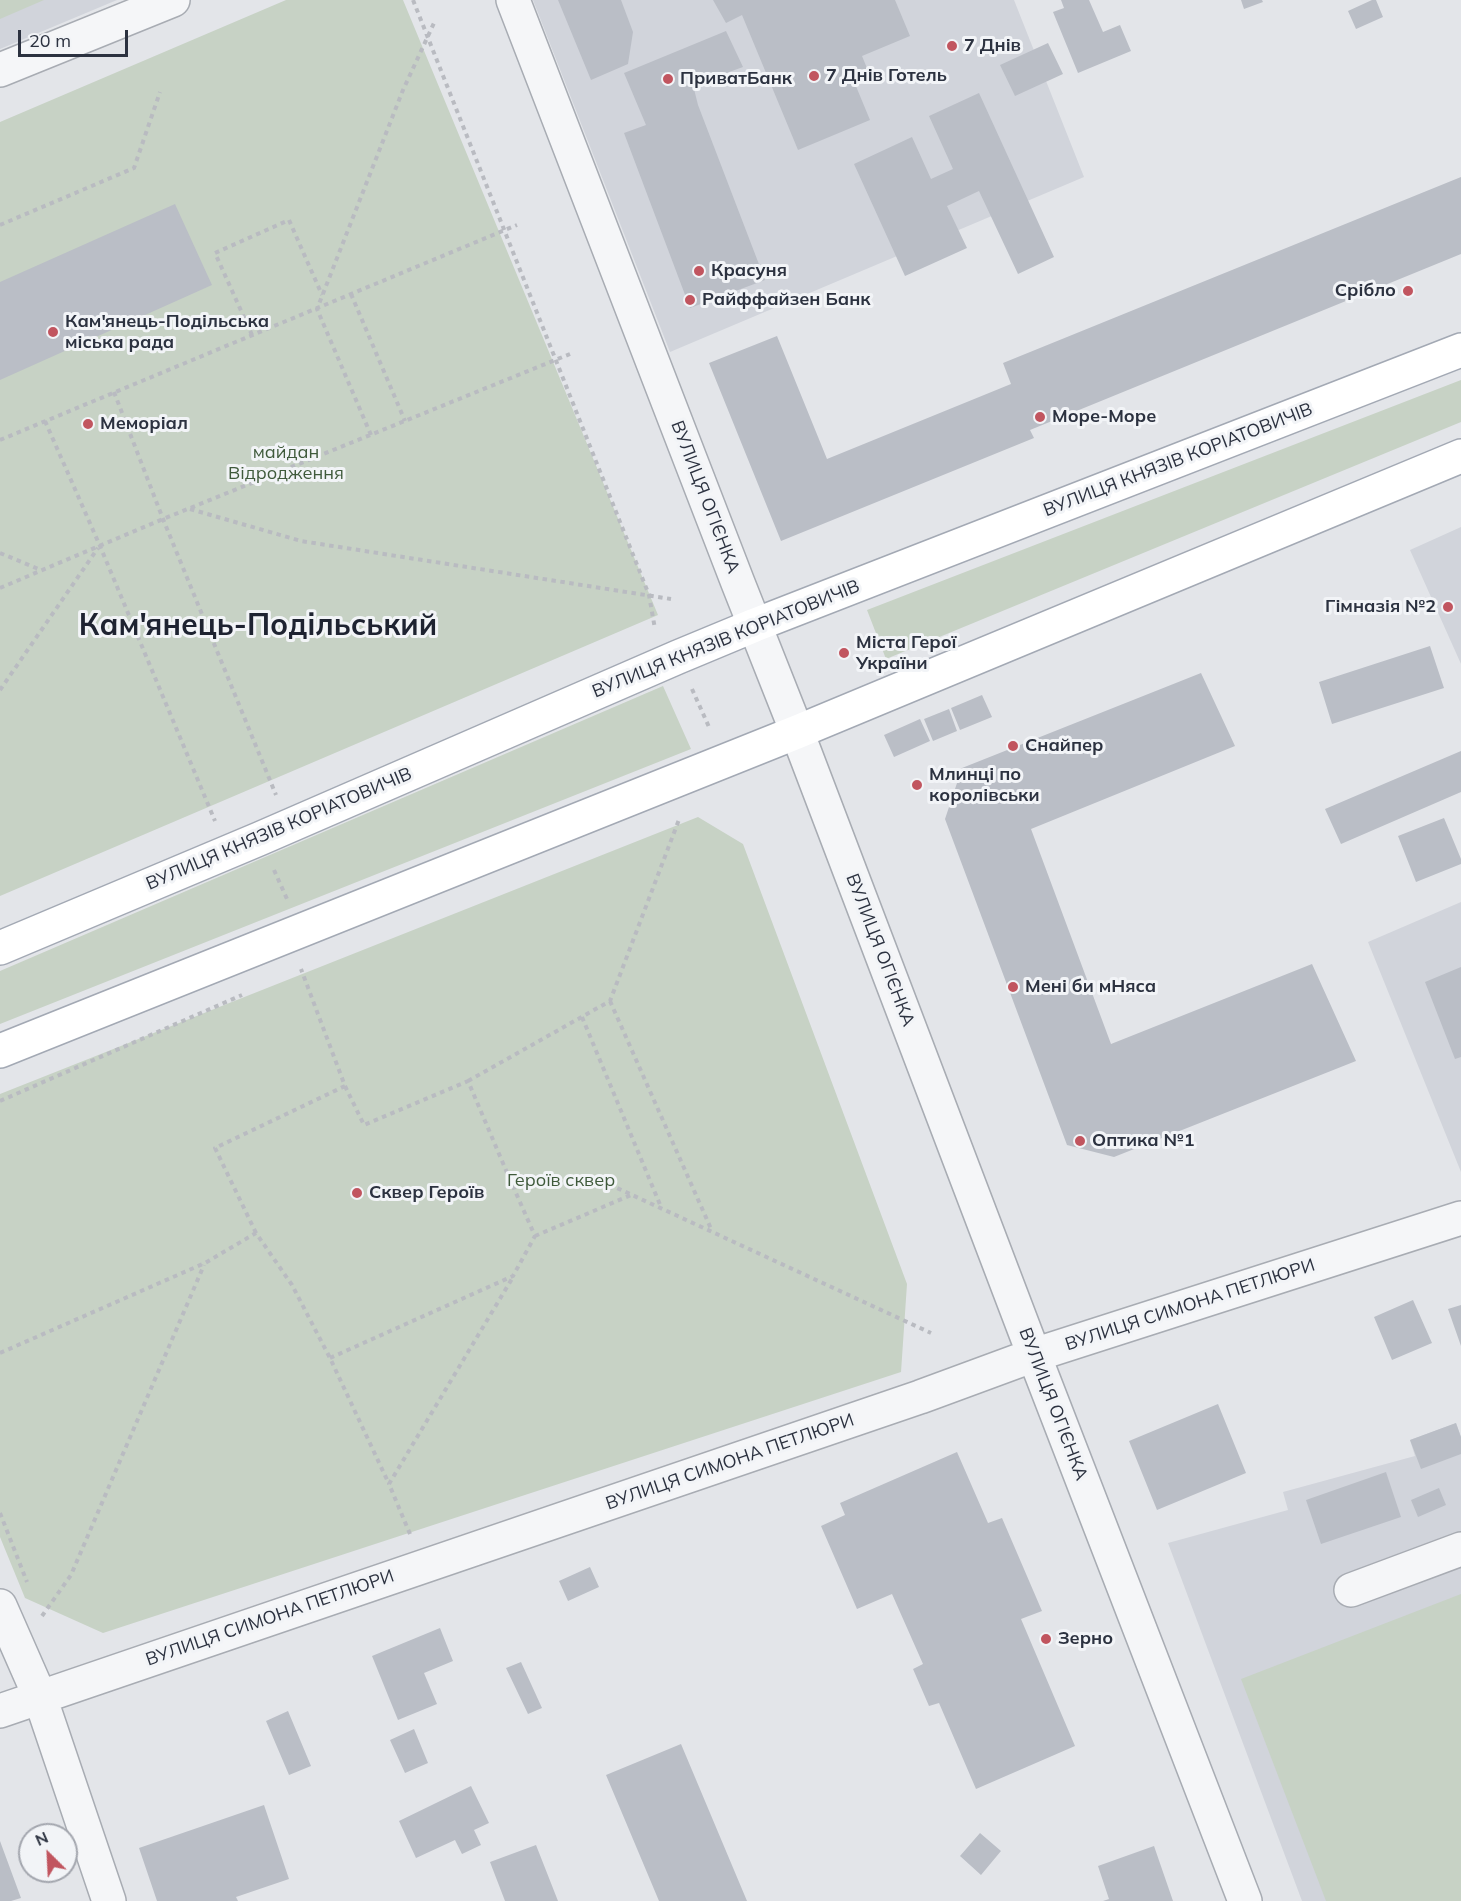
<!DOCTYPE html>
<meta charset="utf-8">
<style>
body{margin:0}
#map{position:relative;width:1461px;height:1901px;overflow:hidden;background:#e3e5e9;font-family:Mulish,sans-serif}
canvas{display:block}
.north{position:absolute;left:18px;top:1823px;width:60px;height:60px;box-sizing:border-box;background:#f2f4f7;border:2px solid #a3a6ae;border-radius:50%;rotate:336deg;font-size:16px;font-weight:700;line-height:24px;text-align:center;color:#2c3240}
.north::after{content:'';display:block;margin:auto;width:21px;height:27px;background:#c1555f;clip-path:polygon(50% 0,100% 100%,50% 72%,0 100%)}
.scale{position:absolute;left:18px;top:30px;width:110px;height:27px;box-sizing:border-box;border:3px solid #2c3240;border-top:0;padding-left:8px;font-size:18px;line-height:21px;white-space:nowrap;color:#2c3240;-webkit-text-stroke:4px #f2f4f7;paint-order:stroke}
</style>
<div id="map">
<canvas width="1461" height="1901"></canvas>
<div class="north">N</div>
<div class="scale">20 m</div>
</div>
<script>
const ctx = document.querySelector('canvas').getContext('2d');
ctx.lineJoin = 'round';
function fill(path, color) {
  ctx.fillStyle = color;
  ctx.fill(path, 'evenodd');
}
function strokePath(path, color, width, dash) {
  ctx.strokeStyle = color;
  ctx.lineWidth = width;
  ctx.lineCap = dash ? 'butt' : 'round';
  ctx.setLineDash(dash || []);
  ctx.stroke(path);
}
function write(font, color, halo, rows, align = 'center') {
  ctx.font = font + ' Mulish,sans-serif';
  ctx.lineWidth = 6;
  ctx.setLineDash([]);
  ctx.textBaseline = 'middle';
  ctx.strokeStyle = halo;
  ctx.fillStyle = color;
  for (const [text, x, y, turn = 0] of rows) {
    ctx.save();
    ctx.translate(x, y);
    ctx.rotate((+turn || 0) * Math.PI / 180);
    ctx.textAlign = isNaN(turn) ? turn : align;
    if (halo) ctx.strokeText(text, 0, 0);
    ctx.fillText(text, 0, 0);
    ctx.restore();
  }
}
fill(new Path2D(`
 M0,0H117L0,49Z
 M533,0H1014L1084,177L670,352Z
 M1461,527V664L1410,550Z
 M1461,902V1172L1368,942Z
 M1456,1423L1461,1437V1901H1302L1168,1543L1288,1510L1283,1492L1415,1456L1410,1440Z`), '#d1d4db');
fill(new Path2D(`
 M0,0H44L0,19Z
 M286,0H403L658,615L0,896V122Z
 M1461,380V422L886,659L867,610Z
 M663,686L691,749L0,1024V971Z
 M698,817L743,844L907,1284L901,1372L103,1633L25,1598L0,1537V1094Z
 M1461,1594V1901H1326L1241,1679Z`), '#c7d2c5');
fill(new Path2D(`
 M558,0H621L633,32L628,64L591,80Z
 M713,0H895L910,36L862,56L869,73L853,79L870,120L798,150L742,15L726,23Z
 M1061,0H1089L1103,32L1120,25L1131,51L1078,73L1053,12L1064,8Z
 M1241,0H1262L1263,2L1244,9Z
 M1372,0H1376L1383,17L1356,29L1348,11Z
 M726,31L743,67L693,85L698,105L765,280L690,308L624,133L646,125L624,73Z
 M1048,43L1063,74L1015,96L1000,65Z
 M979,93L1054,257L1018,274L979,191L947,206L967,248L905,276L854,164L912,137L931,179L953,169L929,116Z
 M1461,177V254L1030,430L1034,438L781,541L709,363L777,336L827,459L1011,384L1003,363Z
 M175,204L212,285L0,380V282Z
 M1430,646L1444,688L1332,724L1319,682Z
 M1201,673L1235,746L1031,829L1111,1044L1312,964L1356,1061L1114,1157L1067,1145L945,819L962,768Z
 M982,695L992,717L960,730L951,708Z
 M949,709L957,731L933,741L924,719Z
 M920,719L930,741L894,757L884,735Z
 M1461,751V792L1341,844L1325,809Z
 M1444,818L1461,859V864L1416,882L1398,836Z
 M1461,967V1057L1455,1059L1425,982Z
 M1413,1300L1432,1343L1392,1360L1374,1317Z
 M1461,1305V1346L1448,1309Z
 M1218,1404L1246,1473L1157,1510L1129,1441Z
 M1456,1423L1461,1437V1454L1421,1469L1410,1440Z
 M957,1452L988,1523L1002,1518L1042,1611L1021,1619L1075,1746L976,1789L939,1703L929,1706L913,1669L923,1664L892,1594L857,1609L821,1526L845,1515L840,1503Z
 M1386,1472L1401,1517L1321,1544L1306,1500Z
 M1439,1488L1446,1505L1418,1517L1411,1500Z
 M590,1567L599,1587L568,1601L559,1581Z
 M440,1628L453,1661L424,1673L437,1704L398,1720L372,1656Z
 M521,1662L542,1708L528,1714L506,1668Z
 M288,1711L311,1766L289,1775L266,1721Z
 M414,1729L428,1763L405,1773L390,1740Z
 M681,1744L747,1901H659L606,1775Z
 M471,1786L489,1823L474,1830L481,1845L462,1854L455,1840L416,1858L399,1821Z
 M264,1805L289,1879L236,1897L238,1901H157L139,1848Z
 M980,1833L1001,1851L981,1875L960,1856Z
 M0,1841L21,1898L11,1901H0Z
 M536,1845L558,1901H505L490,1862Z
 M1154,1846L1173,1901H1103L1109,1899L1098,1866Z`), '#babec6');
const minor = new Path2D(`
 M513,0L738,583L797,732L1034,1355L1245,1901
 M0,70L173,0
 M1351,1590L1461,1549
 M0,1606L40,1697L109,1901
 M0,1711L920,1397L1034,1355L1461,1218`);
const major = new Path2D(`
 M0,948L259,839L678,657L755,625L1461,350
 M0,1051L797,732L1461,456`);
strokePath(minor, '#a8acb3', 36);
strokePath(major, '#a3a9b4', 36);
strokePath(new Path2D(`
 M413,0L649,595L655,629
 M0,225L134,168L160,92
 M351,294L405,421
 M252,335L215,253L289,220L322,295
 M114,392L163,519L276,795
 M45,421L100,546L215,821
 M371,435L317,309L403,90L434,23
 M0,440L517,225
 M190,509L301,541L671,599
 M0,553L41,570
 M0,588L163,519L570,354
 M692,689L709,727
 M0,690L98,548
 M274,870L287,899
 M610,1001L712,1231
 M582,1017L661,1207
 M468,1081L610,1001L680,817
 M345,1086L364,1125L468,1081L508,1175
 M0,1101L242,995
 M256,1233L215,1148L345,1086L301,969
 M535,1236L631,1195
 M0,1353L205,1263L256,1233L292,1285L330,1358L389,1484
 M330,1358L513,1276L535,1236L508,1175L617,1188L931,1333
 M0,1513L27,1582
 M410,1534L389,1484L513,1277
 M42,1616L71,1575L204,1265`), '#b9bbc1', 4, [4.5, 4.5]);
strokePath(minor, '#f5f6f8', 33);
strokePath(major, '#fff', 33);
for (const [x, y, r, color] of [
 [952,46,6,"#c1555f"],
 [814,76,6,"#c1555f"],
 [668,79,6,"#c1555f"],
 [699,271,6,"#c1555f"],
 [1408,291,6,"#c1555f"],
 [690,300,6,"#c1555f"],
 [53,332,6,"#c1555f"],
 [1040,417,6,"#c1555f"],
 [88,424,6,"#c1555f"],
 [1448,607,6,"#c1555f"],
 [844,653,6,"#c1555f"],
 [1013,746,6,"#c1555f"],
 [917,785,6,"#c1555f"],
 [1013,987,6,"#c1555f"],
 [1080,1141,6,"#c1555f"],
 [357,1193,6,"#c1555f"],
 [1046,1639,6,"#c1555f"]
]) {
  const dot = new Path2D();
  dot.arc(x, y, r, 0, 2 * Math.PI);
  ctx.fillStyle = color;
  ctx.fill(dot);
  strokePath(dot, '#f2f4f7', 2);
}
write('bold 18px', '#2c3240', '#f2f4f7', [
 ["7 Днів",964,46],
 ["7 Днів Готель",826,76],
 ["ПриватБанк",680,79],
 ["Красуня",711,271],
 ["Срібло",1396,291,"right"],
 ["Райффайзен Банк",702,300],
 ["Кам'янець-Подільська",65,322],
 ["міська рада",65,343],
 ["Море-Море",1052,417],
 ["Меморіал",100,424],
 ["Гімназія №2",1436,607,"right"],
 ["Міста Герої",856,643],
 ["України",856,664],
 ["Снайпер",1025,746],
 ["Млинці по",929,775],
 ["королівськи",929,796],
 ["Мені би мНяса",1025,987],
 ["Оптика №1",1092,1141],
 ["Сквер Героїв",369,1193],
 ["Зерно",1058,1639]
], 'left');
write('18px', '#3f5a3b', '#f2f4f7', [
 ["майдан",286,453],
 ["Відродження",286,474],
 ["Героїв сквер",561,1181]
]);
write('18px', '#2c3240', '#f2f4f7', [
 ["ВУЛИЦЯ КНЯЗІВ КОРІАТОВИЧІВ",1178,460,-21],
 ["ВУЛИЦЯ ОГІЄНКА",705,497,69],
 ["ВУЛИЦЯ КНЯЗІВ КОРІАТОВИЧІВ",726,639,-22],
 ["ВУЛИЦЯ КНЯЗІВ КОРІАТОВИЧІВ",279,829,-23],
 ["ВУЛИЦЯ ОГІЄНКА",880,950,69],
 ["ВУЛИЦЯ СИМОНА ПЕТЛЮРИ",1190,1305,-18],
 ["ВУЛИЦЯ ОГІЄНКА",1053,1404,69],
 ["ВУЛИЦЯ СИМОНА ПЕТЛЮРИ",730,1462,-19],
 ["ВУЛИЦЯ СИМОНА ПЕТЛЮРИ",270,1618,-19]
]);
write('bold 30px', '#1e2331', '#f2f4f7', [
 ["Кам'янець-Подільський",258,626]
]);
</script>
